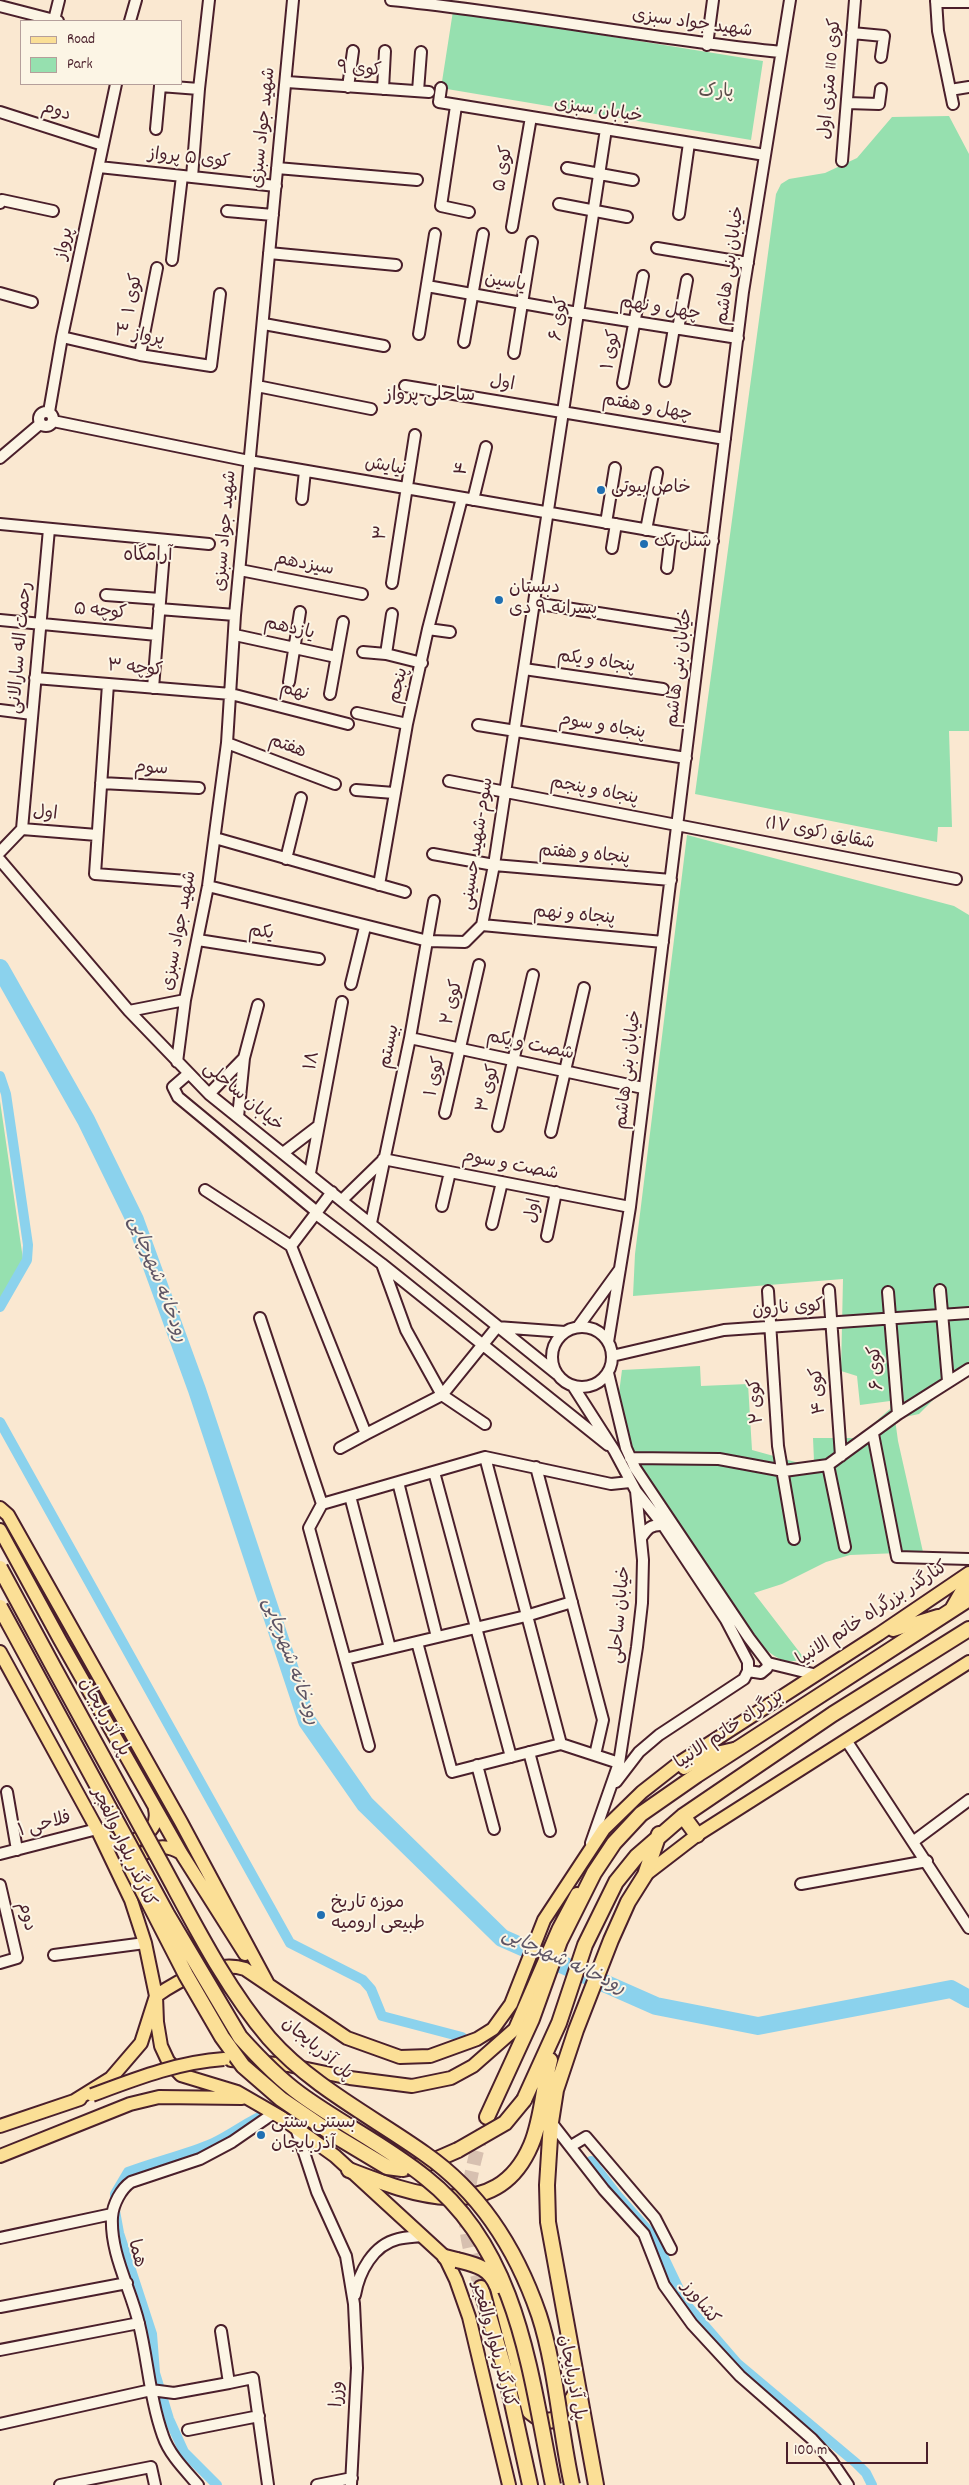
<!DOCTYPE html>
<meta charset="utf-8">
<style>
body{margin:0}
#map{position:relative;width:969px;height:2485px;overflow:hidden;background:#fae8d1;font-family:Dekko,sans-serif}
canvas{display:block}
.legend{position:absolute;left:20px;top:20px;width:162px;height:65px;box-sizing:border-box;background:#fcf5e5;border:1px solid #b59f9b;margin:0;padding:6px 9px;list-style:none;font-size:15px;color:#4a1f2b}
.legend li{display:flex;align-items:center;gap:10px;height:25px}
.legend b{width:25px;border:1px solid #b59f9b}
.scale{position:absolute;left:786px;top:2442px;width:142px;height:22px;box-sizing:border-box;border:2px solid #4a1f2b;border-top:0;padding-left:6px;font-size:15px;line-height:18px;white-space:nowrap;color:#4a1f2b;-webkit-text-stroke:4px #fcf5e5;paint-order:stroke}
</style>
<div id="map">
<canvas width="969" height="2485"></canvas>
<ul class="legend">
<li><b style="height:6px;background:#fbdf96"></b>Road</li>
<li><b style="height:14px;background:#96e0af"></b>Park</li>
</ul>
<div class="scale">100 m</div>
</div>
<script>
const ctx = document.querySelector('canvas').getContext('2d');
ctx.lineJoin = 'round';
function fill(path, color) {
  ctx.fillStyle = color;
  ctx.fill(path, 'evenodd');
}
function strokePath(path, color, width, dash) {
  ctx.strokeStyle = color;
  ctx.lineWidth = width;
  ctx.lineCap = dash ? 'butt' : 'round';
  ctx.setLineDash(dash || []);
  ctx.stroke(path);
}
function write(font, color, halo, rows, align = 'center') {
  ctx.font = font + ' Dekko,"Playpen Sans Arabic",sans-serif';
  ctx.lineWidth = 4;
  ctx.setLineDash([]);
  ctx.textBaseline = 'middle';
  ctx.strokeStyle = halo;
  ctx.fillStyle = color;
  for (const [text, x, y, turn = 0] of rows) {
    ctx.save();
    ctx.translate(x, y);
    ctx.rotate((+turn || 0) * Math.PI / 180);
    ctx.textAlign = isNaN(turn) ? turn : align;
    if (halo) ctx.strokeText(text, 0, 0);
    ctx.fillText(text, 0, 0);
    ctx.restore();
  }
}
fill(new Path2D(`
 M453,11L763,61L751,140L441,88Z
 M949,116L969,154V731H949L952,827H938L937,842L695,794L776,194L781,184L789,179L825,173L857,158L892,117Z
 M687,835L954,906L969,915V1372L952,1381L919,1414L895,1419L898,1441L923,1552L850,1555L826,1562L782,1584L754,1593L804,1658C786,1667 772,1656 759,1643L676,1518L651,1502L643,1493L636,1476L634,1457L622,1414L619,1393L622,1370L700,1366L701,1386L748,1384L752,1450L799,1463L814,1461L813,1438H857L890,1409V1401L860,1405L857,1376L841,1371L843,1279L633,1296L635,1254Z
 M0,1101L23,1259L0,1299Z`), '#96e0af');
strokePath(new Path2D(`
 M0,1076L6,1094L28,1245L27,1260L0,1307
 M0,1422L290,1943L363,1980L371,1989L382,2016L462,2037
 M591,2161L617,2195L654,2237L686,2304L737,2363L856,2463L866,2473L872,2485
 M217,2485L184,2452L169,2419L155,2373L152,2334L119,2233L115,2211V2194L128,2172C157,2161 185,2155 213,2143C233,2134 250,2119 271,2112`), '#8bd2ed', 10);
strokePath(new Path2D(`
 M0,968L86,1120L135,1220L197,1390L307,1721L365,1804L502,1938L656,2006L758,2026L951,1989L969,1999`), '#8bd2ed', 18);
strokePath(new Path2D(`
 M481,2288C474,2264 465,2239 466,2214C468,2181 477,2148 487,2117`), '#d7c0b0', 14, [14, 7]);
const minor = new Path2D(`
 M391,0C521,13 651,39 781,52
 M936,0L938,31L953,104
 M936,2H969
 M0,6L58,21
 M54,20L59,0
 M130,21L136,0
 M852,33L884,36L881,57
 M707,45L713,0
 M287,82L429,92
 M161,84L160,86L199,89L192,177
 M348,87L353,51
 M441,88L439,102L765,155
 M199,89L209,0
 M383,89L385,51
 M950,90L969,87
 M418,91L421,52
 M847,103L879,104L881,89
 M456,106L441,206L469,212
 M0,112L103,145
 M156,129L160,86
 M842,161L855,0
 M99,167L276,186
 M277,168L417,180
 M567,168L633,180
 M0,203L2,200L53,211
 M559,204L627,217
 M227,211L273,215
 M679,214L689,143
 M512,227L531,117
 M657,248L748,263
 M269,253L396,265
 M172,260L182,176
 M427,286L578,313L738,338
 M0,293L32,302
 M264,324L384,346
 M678,329L687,280
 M419,334L435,234
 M62,337L140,355L211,366L220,294
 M464,342L483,234
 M514,353L532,242
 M140,355L157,268
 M665,381L674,328
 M623,383L643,276
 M257,386L371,409
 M405,386L725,439
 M39 419a7 7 0 1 1 14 0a7 7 0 1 1-14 0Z
 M49,412L62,337L116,84
 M53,421L249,461L713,541
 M0,458L40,424
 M302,499L305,471
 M473,500L486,447
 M606,523L615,468
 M0,524L209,544
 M646,530L657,473
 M612,548L616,524
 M667,568L671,534
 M240,570L362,594
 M392,583L415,435
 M106,595L160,599
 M534,603L675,625
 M159,609L235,615
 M0,620L157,635
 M428,629L450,632
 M235,635L336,657
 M363,652L386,654L422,663
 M386,654L392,614
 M524,669L663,689
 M35,678L231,694L348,724
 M289,682L300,612
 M108,684L95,874L187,881
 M153,688L165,540
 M330,694L343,622
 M0,710L32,714
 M357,713L407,724
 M478,725L686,758
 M227,743L335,784
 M449,781L956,879
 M101,783L199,788
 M356,790L394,793
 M22,829L49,529
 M215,838L405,892
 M0,852L22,829L97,835
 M433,854L494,865L671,880
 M286,859L301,798
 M0,860L129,1011L209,1094L557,1374
 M379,885L407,724L428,629L462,498
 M208,886L428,941L465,942L482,925L494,865L606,129
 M482,925L663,942
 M198,940L319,959
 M351,984L365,927
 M129,1011L185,1000
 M410,1038L643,1088
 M177,1062L185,1000L208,886L227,743L235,615L293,0
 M188,1074L173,1087L178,1097L317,1212
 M209,1094L244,1058
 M445,1113L479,965
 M238,1117L244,1058L258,1005
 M498,1126L533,975
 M551,1132L584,988
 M283,1153L317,1127
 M383,1159L630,1207
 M310,1173L342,1002
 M205,1190L291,1246L366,1434L442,1395L497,1327
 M342,1200L383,1160
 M442,1206L450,1172
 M316,1214L382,1264L406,1330L442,1395L485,1424
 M371,1223L410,1038L434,901
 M492,1224L502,1182
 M547,1236L556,1192
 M291,1246L332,1192
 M382,1264L608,1445
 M829,1290L841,1456
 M940,1290L948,1381
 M768,1291L778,1446L794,1539
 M888,1292L898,1414
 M260,1318L322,1504L485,1457L611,1484L630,1482
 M552 1357a30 30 0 1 1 60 0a30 30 0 1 1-60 0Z
 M497,1327L565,1332
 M578,1327L620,1269
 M608,1342L630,1207L743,292L790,0
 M612,1356L724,1330L969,1313
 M608,1373L626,1448L635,1468L749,1638L768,1663L813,1674
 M573,1386L614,1450L636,1491L643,1560L642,1603L637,1647L619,1763L591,1843
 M873,1434L897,1557L969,1559
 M340,1448L366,1434
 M485,1457L561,1744
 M630,1458L719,1459L784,1471L828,1465L898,1414L969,1369
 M828,1465L845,1547
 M536,1467L603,1720L595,1755
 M434,1472L511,1757
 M398,1482L437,1637
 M350,1496L390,1648
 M322,1504L309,1528L369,1746
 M641,1538C647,1529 651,1524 663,1525
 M417,1642L452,1772L561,1744L619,1763
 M345,1659L526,1616L572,1602
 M748,1671L761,1673L767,1668L768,1663
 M846,1740L969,1928
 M529,1752L550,1831
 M477,1765L494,1829
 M616,1782L639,1752L659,1735L744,1679L748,1671V1662L726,1620L663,1525L636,1491
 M7,1792L17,1850
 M914,1841L969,1800
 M0,1854L97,1829
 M801,1884L927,1861
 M0,1885L17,1958L0,1963
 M54,1955L145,1943
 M551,2122L604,2190L644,2234L664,2285L692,2324L740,2376L812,2439L831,2460L848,2485
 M296,2128L317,2192L346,2256L354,2304L357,2368L351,2485
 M571,2146L586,2137L655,2218L671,2249
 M0,2238L112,2214
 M355,2295C359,2272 373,2245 398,2239C406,2237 414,2237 422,2236
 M0,2307L127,2283
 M221,2331L229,2383L253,2378L268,2485
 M0,2350L139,2323
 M0,2424L151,2390L174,2393L229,2383
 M188,2430L259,2416
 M60,2485L151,2467L155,2485
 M198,2485C185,2470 169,2454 163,2436C150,2400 148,2361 139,2324C131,2289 110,2254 112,2217C113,2204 121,2189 131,2182L200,2159L232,2142L274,2113
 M317,2485L352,2478`);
const major = new Path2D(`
 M0,1508L8,1515L181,1822L268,1984
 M0,1530L60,1640L181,1853L245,1954
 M893,1630L938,1616
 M0,1652L97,1829L131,1900L145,1943L156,1996L157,2022L161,2046L168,2061L181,2075L237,2092L282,2118L335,2156L445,2257L456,2280L469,2317L509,2485
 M684,1768L708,1755L738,1748
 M101,1832C119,1852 162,1839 155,1809
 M134,1869C139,1847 164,1842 181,1853
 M645,1875L697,1835L969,1662
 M231,2060L288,2065L350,2078L412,2086L451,2078L473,2066L515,2029L559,1928L577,1894
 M74,2101L111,2078L141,2043L156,1996C179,1980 217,1959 245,1969L347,2038L400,2057L430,2056L477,2039L493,2029L511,2004L544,1920L604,1829L642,1792L679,1763L879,1634L969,1573
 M0,2126L80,2099
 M0,2156L130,2104L159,2097L242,2098`);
const highway = new Path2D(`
 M953,1608L969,1580
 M683,1816L697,1835
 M524,2100L559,2023L585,1945L616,1882L637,1856L683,1816L833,1714L969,1629
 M487,2117L532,2019L560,1941L594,1873L614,1843L641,1814L697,1775L969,1599
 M403,2169L426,2164L458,2150
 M349,2170C411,2194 496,2227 531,2145C542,2119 543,2088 550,2060
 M445,2257L457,2260
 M481,2288L505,2371L530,2485
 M498,2288L530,2412C556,2434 566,2410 578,2389
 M596,2485L548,2222L547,2185L551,2122L556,2090L576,2030L611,1940L628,1902L645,1875L659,1834`);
strokePath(minor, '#4a1f2b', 14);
strokePath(major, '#4a1f2b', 16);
strokePath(highway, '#4a1f2b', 18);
strokePath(minor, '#fcf5e5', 10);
strokePath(major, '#fbdf96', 12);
strokePath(highway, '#fbdf96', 14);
const majorBridge = new Path2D(`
 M92,2095C135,2079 178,2062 224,2059`);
const highwayBridge = new Path2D(`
 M0,1568C51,1663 103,1758 155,1852C190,1915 222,1983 269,2038C311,2086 373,2117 425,2154C481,2193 517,2251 539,2315C556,2367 560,2431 572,2485
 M0,1607L167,1914L240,2037C258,2057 278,2078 300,2094C341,2124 387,2146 426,2178C520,2252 530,2376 553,2485
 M130,1866L186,1975L222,2037L243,2066L281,2099L337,2137L387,2167L402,2169
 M458,2150L505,2123L524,2100
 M457,2260C476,2265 489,2267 497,2286`);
strokePath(majorBridge, '#4a1f2b', 16, []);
strokePath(highwayBridge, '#4a1f2b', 18, []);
strokePath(majorBridge, '#fbdf96', 12);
strokePath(highwayBridge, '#fbdf96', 14);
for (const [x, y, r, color] of [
 [601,490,5,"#1f6fb2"],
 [644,544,5,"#1f6fb2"],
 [499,600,5,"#1f6fb2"],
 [321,1915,5,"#1f6fb2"],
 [261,2135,5,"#1f6fb2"]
]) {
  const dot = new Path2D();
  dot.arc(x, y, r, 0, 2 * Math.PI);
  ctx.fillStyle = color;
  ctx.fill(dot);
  strokePath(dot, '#fcf5e5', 2);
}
write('18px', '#4a1f2b', '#fcf5e5', [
 ["شهید جواد سبزی",692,25,8],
 ["کوی ۹",359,71,4],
 ["کوی 110 متری اول",832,79,-85],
 ["خیابان سبزی",598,112,9],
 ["دوم",56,113,18],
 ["شهید جواد سبزی",265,128,-84],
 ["کوی ۵ پرواز",189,160,6],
 ["کوی ۵",505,169,-80],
 ["پرواز",66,244,-78],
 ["خیابان بنی هاشم",732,266,-82],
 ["یاسین",505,284,10],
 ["کوی ۱",135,294,-79],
 ["چهل و نهم",660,310,9],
 ["کوی ۶",561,319,-82],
 ["پرواز ۳",139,337,11],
 ["کوی ۱",613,350,-80],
 ["اول",502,385,9],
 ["چهل و هفتم",647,409,10],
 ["نیایش",385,468,10],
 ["۴",464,469,-76],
 ["شهید جواد سبزی",227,531,-85],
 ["۳",383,533,-82],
 ["سیزدهم",304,566,11],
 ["کوچه ۵",100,613,5],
 ["یازدهم",289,630,13],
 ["رحمت اله سارالانی",22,648,-85],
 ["پنجاه و یکم",596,663,8],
 ["خیابان بنی هاشم",681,668,-83],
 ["کوچه ۳",135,670,5],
 ["پنجم",400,686,-76],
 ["نهم",294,693,14],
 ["پنجاه و سوم",602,728,9],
 ["هفتم",287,748,21],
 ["سوم",151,770,3],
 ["پنجاه و پنجم",594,792,11],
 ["اول",45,815,5],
 ["شقایق (کوی ۱۷)",820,835,11],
 ["سوم-شهید حسینی",479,844,-81],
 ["پنجاه و هفتم",584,856,5],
 ["پنجاه و نهم",574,917,5],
 ["شهید جواد سبزی",181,931,-79],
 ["یکم",261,934,9],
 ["کوی ۲",454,1003,-77],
 ["بیستم",391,1047,-78],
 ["شصت و یکم",530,1047,12],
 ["۱۸",314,1061,-79],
 ["خیابان بنی هاشم",630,1070,-83],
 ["کوی ۱",437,1077,-77],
 ["کوی ۳",490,1089,-76],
 ["خیابان ساحلی",242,1098,40],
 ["شصت و سوم",510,1167,11],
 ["اول",535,1211,-79],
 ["کوی نارون",788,1310,-4],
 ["کوی ۶",878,1368,-94],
 ["کوی ۴",820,1391,-94],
 ["کوی ۲",758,1401,-94],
 ["خیابان ساحلی",622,1615,-85],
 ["کنارگذر بزرگراه خاتم الانبیا",873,1615,-33],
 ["پل آذربایجان",103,1718,61],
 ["بزرگراه خاتم الانبیا",730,1731,-34],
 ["فلاحی ۱",45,1826,-15],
 ["کنارگذر بلوار والفجر",122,1848,65],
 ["دوم",25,1917,77],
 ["پل آذربایجان",316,2050,40],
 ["هما",135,2254,75],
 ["کشاورز",699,2304,52],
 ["کنارگذر بلوار والفجر",492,2345,75],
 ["پل آذربایجان",570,2378,79],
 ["وزرا",339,2394,-88]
]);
write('18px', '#5d4f4c', '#fcf5e5', [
 ["پارک",716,94]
]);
write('18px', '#4a1f2b', '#fcf5e5', [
 ["خاص بیوتی",611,490],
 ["شنل تک",654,544],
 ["دبستان",509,590],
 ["پسرانه ۹ دی",509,611],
 ["موزه تاریخ",331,1905],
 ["طبیعی ارومیه",331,1926],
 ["بستنی سنتی",271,2125],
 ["آذربایجان",271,2146]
], 'left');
write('19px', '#4a1f2b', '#fcf5e5', [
 ["ساحلی پرواز",430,397],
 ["آرامگاه",148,557]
]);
write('italic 19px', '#5e5565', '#fcf5e5', [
 ["رودخانه شهرچایی",156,1280,69],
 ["رودخانه شهرچایی",289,1662,70],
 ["رودخانه شهرچایی",563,1963,25]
]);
</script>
